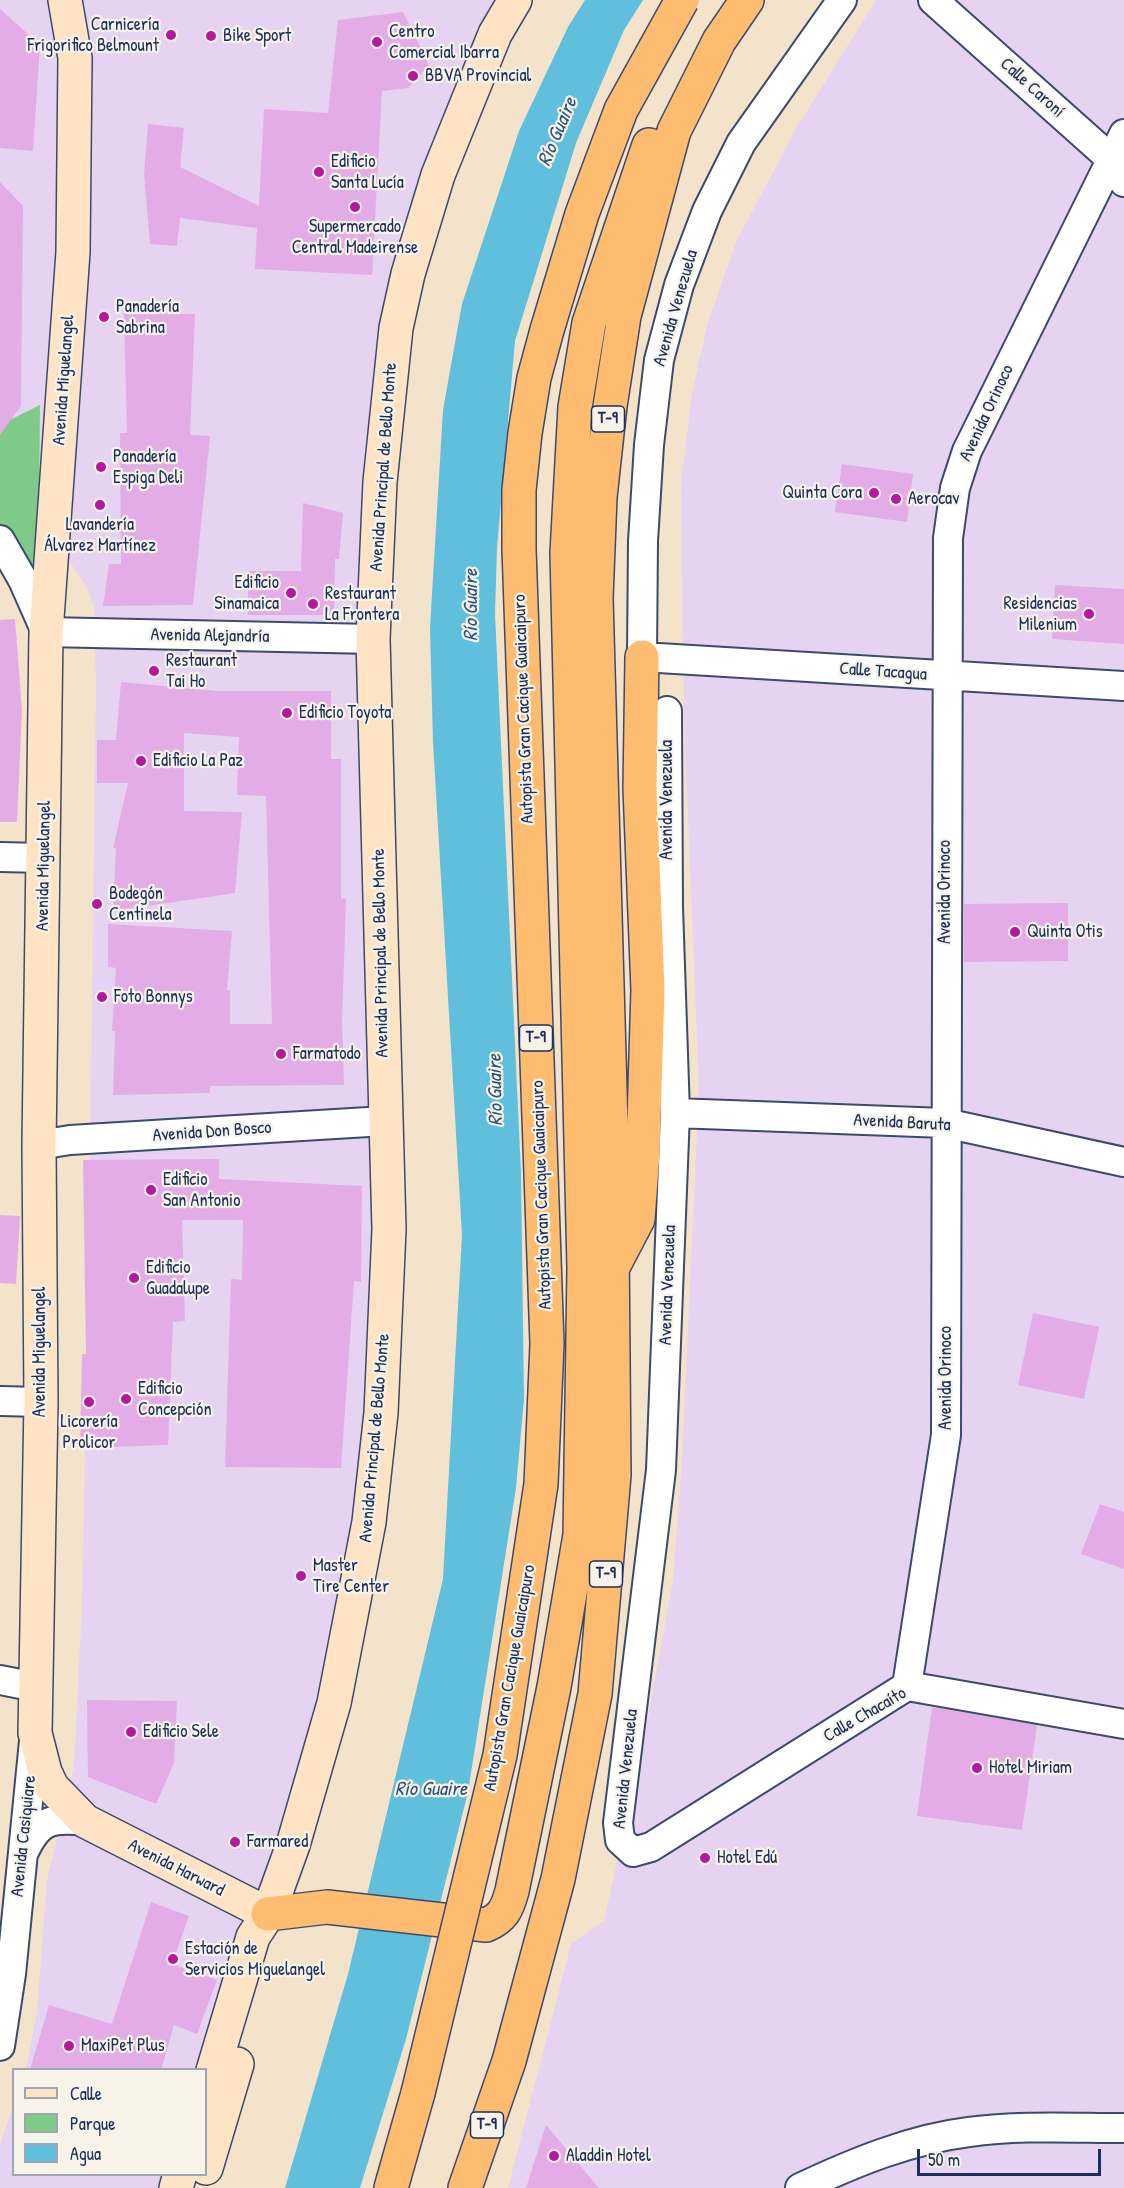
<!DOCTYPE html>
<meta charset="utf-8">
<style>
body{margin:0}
#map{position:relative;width:1124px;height:2188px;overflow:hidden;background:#f4e3cb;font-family:"Patrick Hand",sans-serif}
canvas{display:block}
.legend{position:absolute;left:12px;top:2068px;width:195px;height:108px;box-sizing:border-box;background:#f7f3e8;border:2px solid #9fa5b1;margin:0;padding:8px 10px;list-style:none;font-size:18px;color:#1b2f5e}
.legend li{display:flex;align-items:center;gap:12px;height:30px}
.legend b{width:30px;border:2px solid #9fa5b1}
.scale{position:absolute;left:917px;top:2149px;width:184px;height:27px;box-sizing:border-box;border:3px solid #1b2f5e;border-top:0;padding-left:8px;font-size:18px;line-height:21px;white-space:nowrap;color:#1b2f5e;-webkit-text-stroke:4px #f7f3e8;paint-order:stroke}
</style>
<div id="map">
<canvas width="1124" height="2188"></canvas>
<ul class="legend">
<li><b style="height:8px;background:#fee4c5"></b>Calle</li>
<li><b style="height:16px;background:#7dca89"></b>Parque</li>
<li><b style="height:16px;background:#5fbfdd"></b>Agua</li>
</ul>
<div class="scale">50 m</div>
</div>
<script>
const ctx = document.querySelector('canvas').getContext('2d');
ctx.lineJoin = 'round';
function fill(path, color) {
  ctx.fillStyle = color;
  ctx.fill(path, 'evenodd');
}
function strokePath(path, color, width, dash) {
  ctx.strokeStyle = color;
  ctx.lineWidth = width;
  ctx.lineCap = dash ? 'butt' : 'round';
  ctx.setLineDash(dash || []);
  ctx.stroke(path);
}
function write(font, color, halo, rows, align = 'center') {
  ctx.font = font + ' "Patrick Hand",sans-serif';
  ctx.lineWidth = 4.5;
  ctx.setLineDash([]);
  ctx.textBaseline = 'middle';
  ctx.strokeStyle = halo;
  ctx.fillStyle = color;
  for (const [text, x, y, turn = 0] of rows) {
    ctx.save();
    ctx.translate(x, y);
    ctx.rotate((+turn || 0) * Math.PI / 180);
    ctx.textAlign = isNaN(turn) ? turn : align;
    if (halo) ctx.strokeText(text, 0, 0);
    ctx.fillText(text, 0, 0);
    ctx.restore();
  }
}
fill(new Path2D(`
 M0,0H519L458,102L385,416L392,1221L350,1624L206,2070L26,2069L37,2012L47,1880L74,1766L82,1604L88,1309L96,687L94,607L89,591L0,455Z
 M876,0H1124V2188H508L571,1944L604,1921L646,1729L673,1580L682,1459L699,1087L684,718L681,484L692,393L708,322L737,240L797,127Z
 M13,2106L14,2174L182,2175L178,2188H0V2145Z`), '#e5d3f1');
fill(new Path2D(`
 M40,405L38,583L0,528V425Z`), '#7dca89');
fill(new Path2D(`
 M585,0H643L624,30L576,143L515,341L497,548L495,614L521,1173L524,1399L516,1488L468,1792L406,2039L360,2188H285L348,1974L443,1579L462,1235L433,742L430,628L443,410L462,304L519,131L568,27Z`), '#5fbfdd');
fill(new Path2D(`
 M0,9L40,45L33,151L0,148Z
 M403,12L429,65L408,88L382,91L372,275L255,269L257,228L180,218L177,246L150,244L144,175L148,124L184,128L180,167L259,206L264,109L328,113L338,20Z
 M0,182L23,206L21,406L0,435Z
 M124,313L195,314L190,435L210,436L193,605L103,606L109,564H121L120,433H127Z
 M842,464L913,474L907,522L835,512Z
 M303,503L343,513L339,559H335L334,615H248V571H301Z
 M1055,585L1124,589V644L1052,639Z
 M15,619L22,710L17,822H0V620Z
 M121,682L218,691H331V759H341V899L346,898L342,1023L344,1085L210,1086V1093L113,1095L115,1031H112L116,968L108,967V924L232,931L227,990H230V1024H272L266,796L237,795L239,737L184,733V811L242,812L235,893L113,911L116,848H113L128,783H97V740H116Z
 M1068,903V961L964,962V904Z
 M219,1159V1179L362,1186L361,1282L354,1281L341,1468L225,1467L231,1279L242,1280L243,1220H182L185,1321L173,1322L168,1445L80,1448L82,1354H86L83,1160Z
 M0,1215L20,1216L16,1284L0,1283Z
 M1033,1313L1099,1327L1084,1399L1018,1385Z
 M1100,1504L1124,1512V1569L1081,1554Z
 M87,1700L177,1701L174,1763L156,1804L88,1777Z
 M932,1707L1037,1725L1022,1830L917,1816Z
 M151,1902L189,1916L172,1964L217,1980L197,2034L174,2025L161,2070H30L49,2005L112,2024Z
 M546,2125L599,2188H526Z`), '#e3ace7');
const street = new Path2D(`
 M842,0L741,143L707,211L679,285L659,360L649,445L643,541L642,657L1124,686
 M933,0L1111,159L1124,182
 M0,540L23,580L46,632L373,639
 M667,711L668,907L675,1113L661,1470L618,1823L620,1840L633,1852L651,1847L907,1686L1124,1724
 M0,857L44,858
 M675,1113L945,1123L1124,1162
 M39,1145L70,1140L385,1121
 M0,1401L41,1402
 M0,1680L36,1687
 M907,1686L946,1435L948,538L955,488L967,451L1124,134
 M23,1854C38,1821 49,1817 85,1821
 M0,2046L11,1974L34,1741
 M800,2188C853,2163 911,2139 969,2132C1020,2125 1072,2128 1124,2128`);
const secondary = new Path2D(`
 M65,0L75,58L73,252L46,632L39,1145L41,1402L35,1733L45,1772L52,1787L85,1821L268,1914
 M206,2094L253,1937L268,1914L293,1845L334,1703L369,1522L381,1413L389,1229L373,639L380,482L396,328L408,274L438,175L495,34L515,0
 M206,2168L237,2064
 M176,2188L180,2174`);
const highway = new Path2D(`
 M614,1265L638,1219L643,1154L648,990L640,788L642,657
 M268,1914L327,1907L486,1925C503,1918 507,1909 512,1891L554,1687L580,1535L584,1268L567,553L575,407L589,323L649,145
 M391,2188L418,2093
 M465,2188L509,2061L558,1879L595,1694L614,1475L611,1125L596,598L600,497L610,406L624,316L674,131L719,41L747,0`);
strokePath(street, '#3c4a6e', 32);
strokePath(secondary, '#3c4a6e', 36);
strokePath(highway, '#3c4a6e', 36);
strokePath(street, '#fff', 28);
strokePath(secondary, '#fee4c5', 33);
strokePath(highway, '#fdbc6f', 33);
const highwayBridge = new Path2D(`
 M418,2093L500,1755L541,1484L547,1344L519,549V490L525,433L534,378L547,330L582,214L621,110L682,0`);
strokePath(highwayBridge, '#3c4a6e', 36, []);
strokePath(highwayBridge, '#fdbc6f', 33);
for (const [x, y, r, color] of [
 [171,35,6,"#b5179e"],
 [211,36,6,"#b5179e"],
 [377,42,6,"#b5179e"],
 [413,76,6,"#b5179e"],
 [319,172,6,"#b5179e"],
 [355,207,6,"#b5179e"],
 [104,317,6,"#b5179e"],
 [101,467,6,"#b5179e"],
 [874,493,6,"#b5179e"],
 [896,499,6,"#b5179e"],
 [100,505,6,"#b5179e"],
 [291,593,6,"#b5179e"],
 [313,604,6,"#b5179e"],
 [1089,614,6,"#b5179e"],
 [154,671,6,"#b5179e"],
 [287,713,6,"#b5179e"],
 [141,761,6,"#b5179e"],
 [97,904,6,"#b5179e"],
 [1015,932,6,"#b5179e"],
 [102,997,6,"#b5179e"],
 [281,1054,6,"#b5179e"],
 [151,1190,6,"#b5179e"],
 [134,1278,6,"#b5179e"],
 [126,1399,6,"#b5179e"],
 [89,1402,6,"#b5179e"],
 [301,1576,6,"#b5179e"],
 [131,1732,6,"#b5179e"],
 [977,1768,6,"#b5179e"],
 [235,1842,6,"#b5179e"],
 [705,1858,6,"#b5179e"],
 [173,1959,6,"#b5179e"],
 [69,2046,6,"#b5179e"],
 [554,2156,6,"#b5179e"]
]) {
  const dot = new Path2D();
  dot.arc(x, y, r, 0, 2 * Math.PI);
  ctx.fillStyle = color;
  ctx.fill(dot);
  strokePath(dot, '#f7f3e8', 2);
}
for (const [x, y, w] of [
 [608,419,33],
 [536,1038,33],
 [606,1574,33],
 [487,2125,33]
]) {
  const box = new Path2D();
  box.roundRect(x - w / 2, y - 13, w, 26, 4.5);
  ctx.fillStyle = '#f7f3e8';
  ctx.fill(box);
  strokePath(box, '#1b2f5e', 1.5);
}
write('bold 16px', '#1b2f5e', null, [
 ["T-9",608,419],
 ["T-9",536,1038],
 ["T-9",606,1574],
 ["T-9",487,2125]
]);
write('18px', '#1b2f5e', '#f7f3e8', [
 ["Carnicería",159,25,"right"],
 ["Frigorifico Belmount",159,46,"right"],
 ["Centro",389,32],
 ["Comercial Ibarra",389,53],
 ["Bike Sport",223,36],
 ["BBVA Provincial",425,76],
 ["Edificio",331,162],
 ["Santa Lucía",331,183],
 ["Supermercado",355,227,"center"],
 ["Central Madeirense",355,248,"center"],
 ["Panadería",116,307],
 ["Sabrina",116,328],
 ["Panadería",113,457],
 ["Espiga Deli",113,478],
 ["Quinta Cora",862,493,"right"],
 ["Aerocav",908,499],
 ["Lavandería",100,525,"center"],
 ["Álvarez Martínez",100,546,"center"],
 ["Edificio",279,583,"right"],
 ["Sinamaica",279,604,"right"],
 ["Restaurant",325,594],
 ["La Frontera",325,615],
 ["Residencias",1077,604,"right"],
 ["Milenium",1077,625,"right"],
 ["Restaurant",166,661],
 ["Tai Ho",166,682],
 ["Edificio Toyota",299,713],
 ["Edificio La Paz",153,761],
 ["Bodegón",109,894],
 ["Centinela",109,915],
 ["Quinta Otis",1027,932],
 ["Foto Bonnys",114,997],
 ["Farmatodo",293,1054],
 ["Edificio",163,1180],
 ["San Antonio",163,1201],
 ["Edificio",146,1268],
 ["Guadalupe",146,1289],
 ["Edificio",138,1389],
 ["Concepción",138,1410],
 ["Licorería",89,1422,"center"],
 ["Prolicor",89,1443,"center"],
 ["Master",313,1566],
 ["Tire Center",313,1587],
 ["Edificio Sele",143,1732],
 ["Hotel Miriam",989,1768],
 ["Farmared",247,1842],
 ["Hotel Edú",717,1858],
 ["Estación de",185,1949],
 ["Servicios Miguelangel",185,1970],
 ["MaxiPet Plus",81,2046],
 ["Aladdin Hotel",566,2156]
], 'left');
write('18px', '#1b2f5e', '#f7f3e8', [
 ["Calle Caroní",1032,88,42],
 ["Avenida Venezuela",676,308,-74],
 ["Avenida Miguelangel",64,380,-86],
 ["Avenida Orinoco",987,413,-65],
 ["Avenida Principal de Bello Monte",384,467,-86],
 ["Avenida Alejandría",210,636,1],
 ["Calle Tacagua",883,672,4],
 ["Autopista Gran Cacique Guaicaipuro",524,709,-92],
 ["Avenida Venezuela",667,800,-90],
 ["Avenida Miguelangel",44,866,-89],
 ["Avenida Orinoco",945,892,-90],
 ["Avenida Principal de Bello Monte",381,953,-91],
 ["Avenida Baruta",902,1123,3],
 ["Avenida Don Bosco",212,1132,-4],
 ["Autopista Gran Cacique Guaicaipuro",542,1195,-92],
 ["Avenida Venezuela",668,1285,-88],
 ["Avenida Miguelangel",40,1352,-90],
 ["Avenida Orinoco",946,1378,-90],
 ["Avenida Principal de Bello Monte",375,1438,-85],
 ["Autopista Gran Cacique Guaicaipuro",510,1678,-80],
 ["Calle Chacaíto",865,1715,-30],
 ["Avenida Venezuela",626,1769,-84],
 ["Avenida Casiquiare",24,1836,-84],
 ["Avenida Harward",176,1868,27]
]);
write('italic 20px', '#2c537e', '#f7f3e8', [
 ["Río Guaire",558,132,-67],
 ["Río Guaire",472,605,-90],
 ["Río Guaire",496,1090,-91],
 ["Río Guaire",431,1790]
]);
</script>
